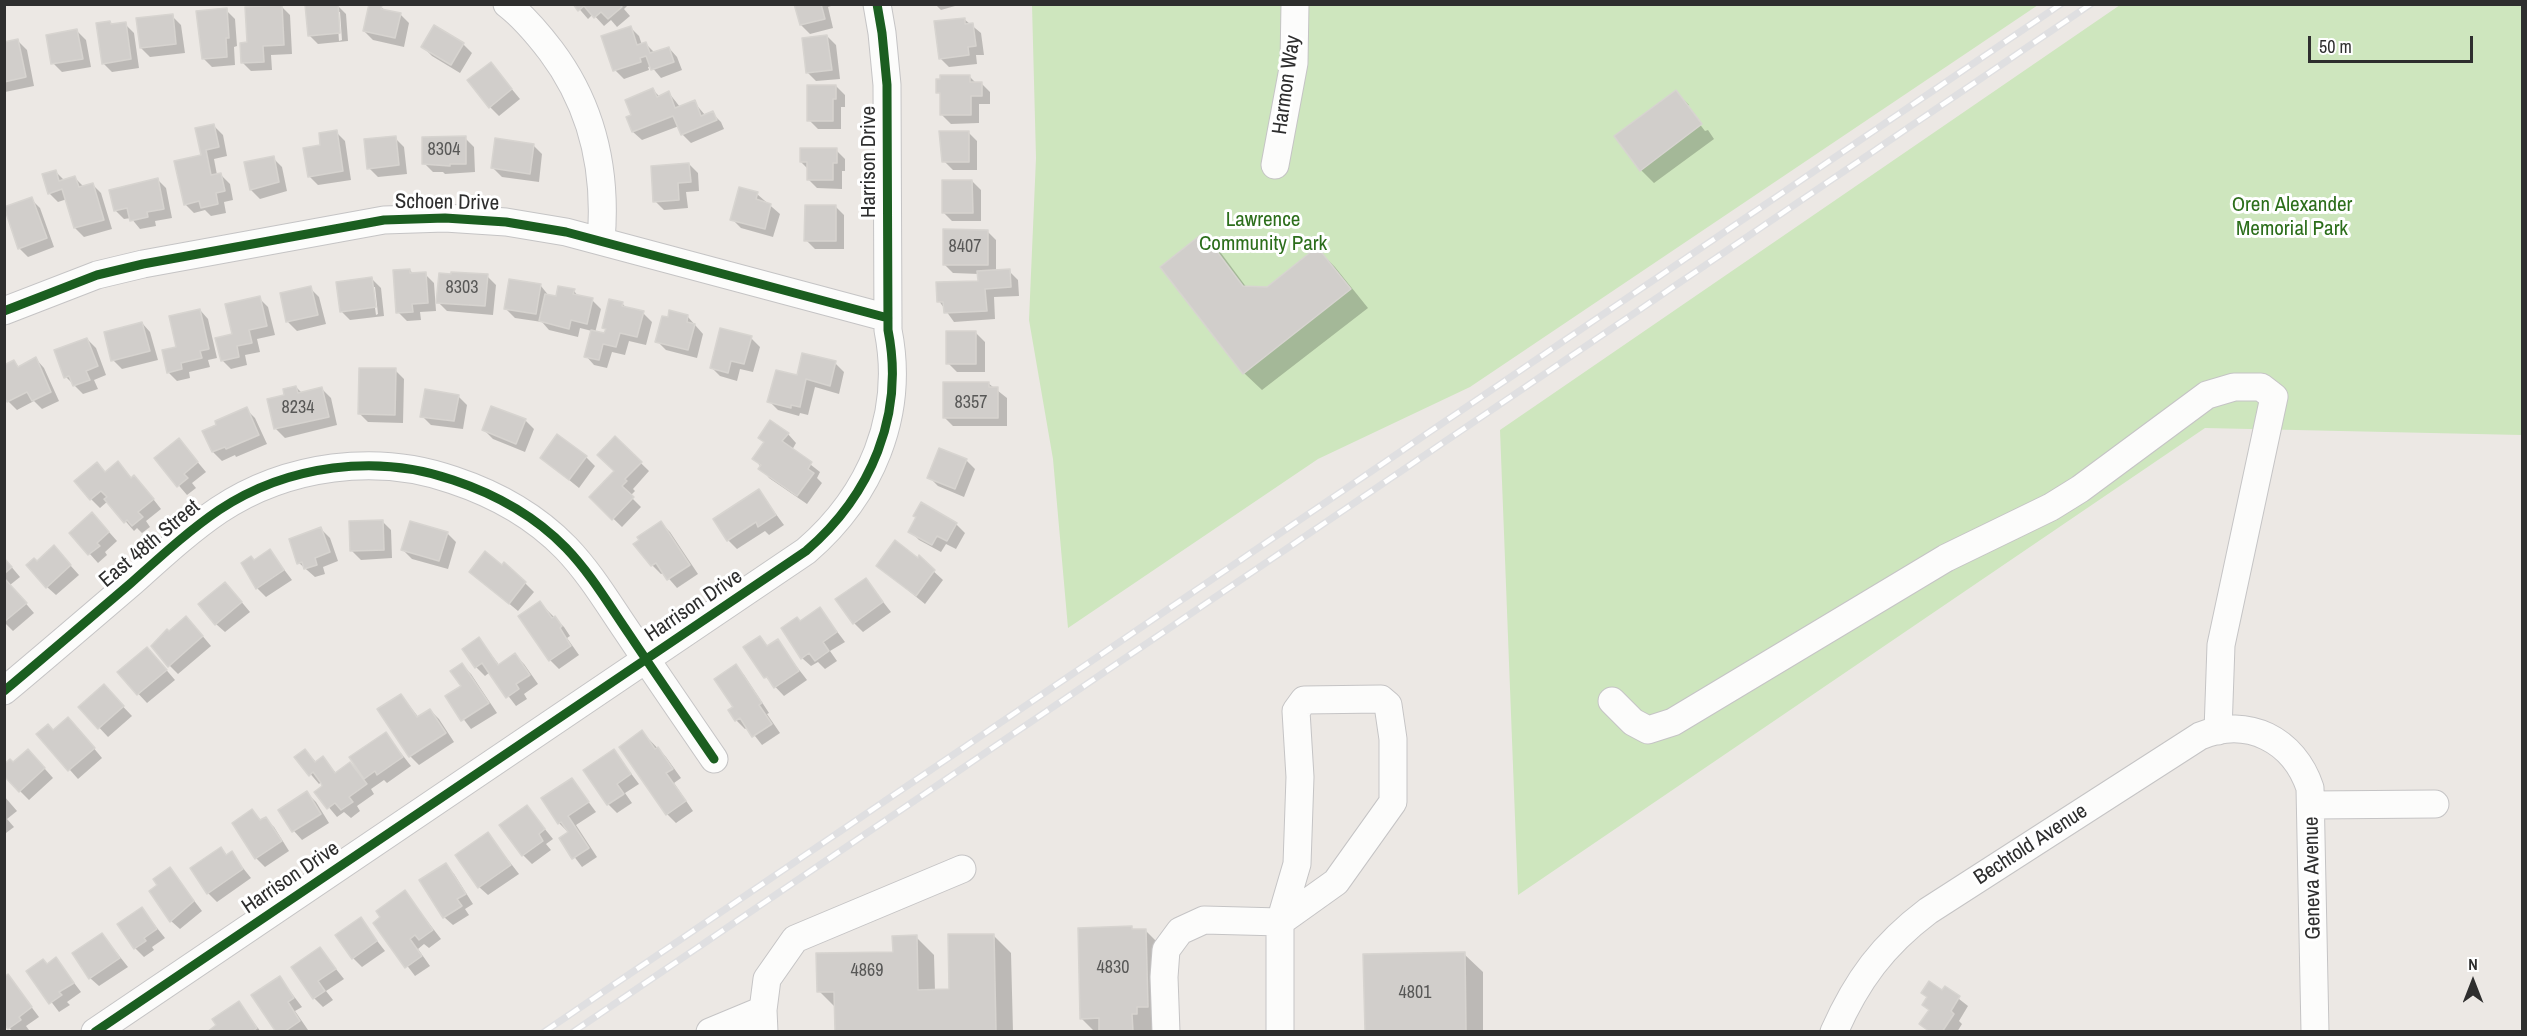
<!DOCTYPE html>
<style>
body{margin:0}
#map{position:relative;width:2527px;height:1036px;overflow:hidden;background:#ece8e4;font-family:"Archivo Narrow",sans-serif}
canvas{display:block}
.frame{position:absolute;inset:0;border:6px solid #2e2e2e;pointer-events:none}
.north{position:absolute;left:2443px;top:952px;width:60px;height:60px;-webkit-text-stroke:4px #fff;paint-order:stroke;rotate:0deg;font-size:16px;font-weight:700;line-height:24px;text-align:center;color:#2e2e2e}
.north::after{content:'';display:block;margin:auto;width:21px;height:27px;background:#2e2e2e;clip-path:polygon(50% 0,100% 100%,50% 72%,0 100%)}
.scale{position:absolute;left:2308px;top:36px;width:165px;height:27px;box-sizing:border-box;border:3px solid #2e2e2e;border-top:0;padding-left:8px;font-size:18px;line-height:21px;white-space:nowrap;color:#2e2e2e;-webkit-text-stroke:4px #fff;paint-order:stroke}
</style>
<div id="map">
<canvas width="2527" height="1036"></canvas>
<div class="frame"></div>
<div class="north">N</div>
<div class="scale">50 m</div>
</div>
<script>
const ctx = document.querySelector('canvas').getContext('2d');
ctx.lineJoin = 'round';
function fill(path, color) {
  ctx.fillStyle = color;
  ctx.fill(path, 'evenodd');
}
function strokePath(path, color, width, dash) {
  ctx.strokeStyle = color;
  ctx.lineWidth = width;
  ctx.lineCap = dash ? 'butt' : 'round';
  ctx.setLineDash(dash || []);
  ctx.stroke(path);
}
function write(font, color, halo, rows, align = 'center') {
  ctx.font = font + ' "Archivo Narrow",sans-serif';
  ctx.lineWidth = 6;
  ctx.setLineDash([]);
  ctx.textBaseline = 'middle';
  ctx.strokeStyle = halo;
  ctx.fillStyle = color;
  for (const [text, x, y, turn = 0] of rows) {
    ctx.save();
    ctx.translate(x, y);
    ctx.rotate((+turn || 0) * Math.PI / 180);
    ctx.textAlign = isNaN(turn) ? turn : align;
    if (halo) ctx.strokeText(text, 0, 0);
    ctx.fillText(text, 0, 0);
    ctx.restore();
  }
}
fill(new Path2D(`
 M1032,5H2038L1470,387L1318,459L1068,628L1053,459L1029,320L1036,158Z
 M2120,5H2522V435L2205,428L1518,895L1500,430Z`), '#cee6be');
fill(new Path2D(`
 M575,4H629L624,9L630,16L617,27L611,20L604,26L593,14L588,19Z
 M796,4H837L828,7L833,28L810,34L801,25Z
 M935,4H962L941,10Z
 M337,5L346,14L348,41L318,44L309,35ZM337,12H340L342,40L339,41Z
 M281,6L290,15L292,54L271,55L272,70L251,71L242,62L249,44Z
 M381,7L386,11L400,14L409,23L404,47L373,40L364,31Z
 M226,10L235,19L237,46L234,47L235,65L212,67L203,58Z
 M172,16L181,25L185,53L150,57L141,48Z
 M964,19L981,33L984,55H976L977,64L949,67L940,58Z
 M110,23L113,25L125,24L134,33L139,68L112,72L103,63Z
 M630,27L639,36L642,45L646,44L655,53L669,48L677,57L682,70L661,78L651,66L648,67L649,70L624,79L615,70Z
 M77,31L86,40L91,67L62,72L53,63Z
 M827,36L836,45L840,79L816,81L807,72Z
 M18,41L27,50L34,86L5,92L4,44Z
 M463,44L472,53L460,73L432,56L423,47Z
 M491,64L520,99L499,116L490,107Z
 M970,77L976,83H981L990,92V104H979V123L951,124L942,115V97L938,92Z
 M836,86L845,95V107H841V129H818L809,120Z
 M653,90L660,97L669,93L680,107L694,102L705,115L712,113L721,122L724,129L691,143L682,134L679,126L642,140L633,132V116Z
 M1676,92L1689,105H1685L1705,131L1708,130L1714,139L1654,183L1641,170Z
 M214,126L223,135L227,156L214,159L217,175H221L230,184L233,200L224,202L226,213L211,216L205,210L194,213L185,204Z
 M336,132L345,141L351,180L318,185L309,176L322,146Z
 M968,132L977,141V170H953L944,161Z
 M395,138L404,147L407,174L378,177L369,168Z
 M465,138L474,147L475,172L445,174L443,172H433L424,163Z
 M533,145L542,154L539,182L502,177L493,168Z
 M836,150L845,159V171H842V189L817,188L808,179V169L801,162Z
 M273,158L282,167L287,191L260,199L251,190L246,164Z
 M689,164L698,173L699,191L686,192L688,208L664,210L655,201Z
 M56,172L65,181L75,178L84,187L92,184L101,193L112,229L84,237L75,228L67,199L58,202L49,193Z
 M157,179L166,188L172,218L155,221L156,226L140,229L131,218L124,219L115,210Z
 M972,181L981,190V221H952L943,212Z
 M757,194L780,214L773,237L741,228L732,219Z
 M31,199L40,208L54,247L28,257L19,248Z
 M835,206L844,215V249H815L806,240Z
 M987,231L996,240V272L1009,271L1018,280L1019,296L994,297L995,319L954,322L939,301L979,283V274L953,273L944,264Z
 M1203,235L1221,253L1247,288L1268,289L1317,249L1335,267L1368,308L1262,390L1244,373Z
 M410,270L414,275L425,274L434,283L436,311L420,312L421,320L407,321L398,312Z
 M487,276L496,285L493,315L447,311L438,302Z
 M372,279L381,288L384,316L350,320L341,311ZM372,287H375L378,314L376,315Z
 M541,286L549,296L557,298L574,291L579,297L592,300L601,309L595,333L606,335L607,331L604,327L622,303L627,309L643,313L652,322L646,345L629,341L625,355L612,352L607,368L594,365L586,356L592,331L580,328L578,337L549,330L542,322L515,318L506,309Z
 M310,288L319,297L326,324L297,331L288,322L282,294Z
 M259,298L268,307L275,335L257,339L260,352L245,355L247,365L231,369L222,360L233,334Z
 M200,310L208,319L217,358L208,360L210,367L189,372L190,378L177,381L168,372L178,348Z
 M688,317L703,334L697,358L666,350L657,341L669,319Z
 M142,323L150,332L158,360L122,369L113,360Z
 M976,333L985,342V372H957L948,363Z
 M751,338L760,347L753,372L740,369L737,381L720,376L711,367Z
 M87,339L96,348L106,375L94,380L98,389L83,394L66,377Z
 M36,359L44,368L59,401L42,409L34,401L17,410L8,401L14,362L19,367Z
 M835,363L844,372L839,394L815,387L808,415L800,413L799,416L778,410L769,401L798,377Z
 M395,370L404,379L403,423L368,422L359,413Z
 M988,383L1007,398V426H953L944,417Z
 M296,387L302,393L322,389L331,398L337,425L285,438L276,429L269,401L286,397Z
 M458,396L467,405L463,429L431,425L422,416Z
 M246,409L255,418L267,444L236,457L235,455L222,461L213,452L204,431Z
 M525,420L534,429L525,452L493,439L484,430Z
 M788,434L796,443L792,450L820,472L817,478L822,483L807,504L769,478L754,458L765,443L760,438Z
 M615,438L649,471L633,489L635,491L630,496L641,507L622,527L591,497L616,471Z
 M179,440L206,472L192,483L196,488L187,495L156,459Z
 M586,457L595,466L579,488L542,458Z
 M966,460L975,469L964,497L938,486L929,477Z
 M118,463L132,479L143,486L161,509L146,521L150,527L142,533L137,528L134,531L108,501L100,508L91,499L106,473Z
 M759,491L784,525L769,535L765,531L737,549L728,540Z
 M382,521L391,530L392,558L361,560L352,551Z
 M101,523L117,541L105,552L107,555L98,563L71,533Z
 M661,523L670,532L698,574L677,588L664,573L661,574L652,565L636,545Z
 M956,524L965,533L956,549L946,544L941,552L919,540L910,531Z
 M321,529L330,538L338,561L323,567L325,574L315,577L299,563Z
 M447,533L456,542L448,569L412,559L403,550Z
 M270,551L292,580L266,597L257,588L254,561Z
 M62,556L79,575L56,595L47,587L37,562Z
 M4,558L20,577L10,585L34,613L13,631L4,622Z
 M919,558L943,580L925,604L878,566Z
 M471,572L525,583L534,592L518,611Z
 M866,580L891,612L863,632L854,623Z
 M234,593L250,612L225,632L216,624Z
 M540,603L564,627L570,636L567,638L579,655L559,669L550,660Z
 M820,609L845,642L830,651L837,661L825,669L818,662L811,666L802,658L800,623Z
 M195,627L211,646L178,674L170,666L169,633Z
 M759,638L768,647L777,641L807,680L784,696L766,677Z
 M479,639L500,666L515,655L524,664L538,684L524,694L527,699L516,706L490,672L485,676L476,667Z
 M156,658L175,680L147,703L119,673Z
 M462,665L471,674L497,713L471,729L447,697L463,687Z
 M735,666L744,675L769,713L767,714L780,733L762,745L748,727L745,729L736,720Z
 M112,695L132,716L108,737L80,707Z
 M401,695L419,718L430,710L439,719L454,742L419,765L410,756L380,709Z
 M77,728L102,758L78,779L38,734Z
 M642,732L666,757L681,778L674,783L693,811L676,823L667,814Z
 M386,734L411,766L387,783L384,780L371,789L374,794L357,806L360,811L351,818L344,812L337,817L316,792L323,787L322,781L319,784L296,757L305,751L316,762L322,758L337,774L350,764L361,775Z
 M614,751L639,784L625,793L632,803L617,813L608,804Z
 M37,760L53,778L29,800L20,791L13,764Z
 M572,780L596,812L576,825L597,857L582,867L561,839L569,833L559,823Z
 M307,793L316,802L329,823L302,840L294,831L280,810Z
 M4,796L17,811L7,819L14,827L6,833Z
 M527,807L553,839L546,844L551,850L532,864L523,855Z
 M252,811L262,821L265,819L274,827L289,851L265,867L256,858Z
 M488,834L519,874L488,895L479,887Z
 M221,849L228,856L231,853L251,878L217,902L208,893Z
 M445,865L454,874L473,904L465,909L469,915L453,925L444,917Z
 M170,869L202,911L180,929L171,921L160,886Z
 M405,892L441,939L429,948L424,944L418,949L430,966L415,976L375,923Z
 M142,909L165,938L152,947L154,950L144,957L135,948Z
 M360,919L385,951L362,967L353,958Z
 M1132,928L1134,931L1145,930L1163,948L1154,1031L1095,1032L1081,1018Z
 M102,934L128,967L99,986L90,978Z
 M993,935L1011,953L1013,1032H836V1008L819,991L894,953L916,937L934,955L935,991H951Z
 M320,949L344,979L326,991L333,1000L323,1007L314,998Z
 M1464,954L1483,972V1032H1366Z
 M56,959L81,992L67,1002L70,1005L59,1012L28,971L47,965Z
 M8,976L39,1017L26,1026L29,1030L26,1032H13L4,1021Z
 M280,978L302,1007L295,1011L308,1030L306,1032H277Z
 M1945,988L1968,1006L1959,1021L1962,1024L1957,1032H1929L1921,1024Z
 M239,1003L261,1032H209L218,1025Z`), '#0003');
const building = new Path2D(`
 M338,4L340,33L308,36L305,5Z
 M369,4L382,5L381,9L401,13L395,38L363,31Z
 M573,4H620L622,7L608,19L601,12L594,18L584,6L578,11Z
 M794,4H821L825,19L800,25Z
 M282,5L284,45L263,46L264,62L241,63L240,43L247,42L245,7Z
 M227,8L229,38H226L227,57L202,59L196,11Z
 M173,14L176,44L140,48L136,18Z
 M965,18V24L973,23L976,46L968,47L969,55L939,59L934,21Z
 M110,21L111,24L126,22L131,59L102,64L96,23Z
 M434,25L464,43L451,65L421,47Z
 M631,26L637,45L646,42L650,53L669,47L674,62L651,70L646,56L640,58L641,62L613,71L601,36Z
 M77,29L83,59L51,64L46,35Z
 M827,35L832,70L806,73L802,38Z
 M18,39L26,77L4,82V42Z
 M491,62L512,89L489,108L467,80Z
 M940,75H970V82H982V96H971V115H940V93H936V79H940Z
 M807,85H836V99H833V121H807Z
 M653,88L657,97L669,91L675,108L695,100L701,116L713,111L717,120L681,135L673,116L632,132L626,117L631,115L625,100Z
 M1676,90L1702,124L1640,171L1614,136Z
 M214,124L219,147L206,150L211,175L221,173L225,191L216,193L218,204L201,208L199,201L184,205L174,161L201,155L195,128Z
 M337,130L343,171L308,177L303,148L320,145L319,133Z
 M939,131H969V162H942Z
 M396,136L399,165L367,169L364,139Z
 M466,136V164H450V166L422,164V137Z
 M495,138L534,144L530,174L491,168Z
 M800,148H837V163H833V180H807V162H800Z
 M274,156L279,182L250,190L244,162Z
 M689,163L691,182L678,183L679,200L653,202L651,166Z
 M56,170L59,181L75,176L79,187L93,183L104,220L74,228L62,189L48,194L42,174Z
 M158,178L164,209L147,212L148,217L130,221L127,208L114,211L109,190Z
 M942,180H972L973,213H942Z
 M739,187L758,192L756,199L771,204L765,229L730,220Z
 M32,197L47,238L18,249L4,207Z
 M805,205H836V241H804Z
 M943,229L988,230V265H943Z
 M1203,233L1243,286L1267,287L1317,247L1351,289L1243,374L1160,267Z
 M410,269V273L426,272L428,303L412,304L413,312L396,313L393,270Z
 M1010,269L1011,287L985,289L987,311L944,313L943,302H937L936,282L978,281L977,271Z
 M451,272L488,274L485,306L436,303L439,273L451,274Z
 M372,277L376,307L340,312L336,282Z
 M509,279L541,284L536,314L504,309Z
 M311,286L318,315L286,322L280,293Z
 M558,286L575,289L573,294L593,298L587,324L571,320L569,329L539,321L545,294L556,296Z
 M260,296L267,326L249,330L252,343L237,346L239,357L221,361L215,338L232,334L225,304Z
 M609,299L623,302L622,306L644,311L637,337L620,333L616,347L603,344L599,360L584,357L591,330L604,333L606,329L602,328Z
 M200,309L209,349L200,351L202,358L181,363L182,369L167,373L162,350L176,347L169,316Z
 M669,310L688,315L687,322L695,324L688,350L655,342L662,316L668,317Z
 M142,322L150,351L111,361L104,332Z
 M720,328L752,336L744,364L731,361L728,373L710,368Z
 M946,331H976V364H946Z
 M87,338L98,366L86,371L90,380L73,386L69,376L64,378L54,350Z
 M802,353L836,361L830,386L806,379L800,407L791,405V408L767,402L776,370L797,375Z
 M36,357L51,392L32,401L27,392L7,402L4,396V365L14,360L18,367Z
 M359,368H396L395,415L358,414Z
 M943,382H989V387H998V418H943Z
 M296,386L298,393L322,387L329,417L274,429L267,399L284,395L283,389Z
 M425,389L459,395L454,421L420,417Z
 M491,406L526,419L516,444L482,430Z
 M247,407L259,435L226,449L225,447L212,452L202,431L216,425L215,421Z
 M770,420L789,433L782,441L812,462L808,469L814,473L797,496L758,469L761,465L752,459L764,442L758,438Z
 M557,434L587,456L569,480L540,458Z
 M615,436L642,462L625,479L627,481L622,486L634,497L612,520L589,497L614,471L597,455Z
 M179,438L198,462L184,474L188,478L177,487L154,458Z
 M939,448L967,459L955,489L927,478Z
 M118,461L131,478L134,475L154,499L138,512L143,517L132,526L127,520L124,523L104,499L107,497L101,491L90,500L74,481L97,462L105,472Z
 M759,489L776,515L758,527L756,522L727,541L713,519Z
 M921,502L957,523L947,541L937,536L932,545L908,532L916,517L913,516Z
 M92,512L109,532L97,543L100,546L88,555L69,533Z
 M383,520L384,550L350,551L349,521Z
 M410,521L448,532L439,561L401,550Z
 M661,521L690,565L667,580L656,563L651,566L633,544L639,540L637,537Z
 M321,527L330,552L315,558L317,565L304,569L302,562L297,564L289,539Z
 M895,540L918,558L919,555L935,570L916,596L876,566Z
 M54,545L71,565L46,588L26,565L34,558L37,561Z
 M270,549L284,570L256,589L241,563L251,556L254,560Z
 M485,551L502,565L504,562L526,582L509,604L469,572Z
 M4,558L12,567L4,574Z
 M4,578L27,603L4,622Z
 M866,578L883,602L853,624L835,599Z
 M225,582L242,602L215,625L198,604Z
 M540,601L552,618L555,616L562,626L560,628L571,646L549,661L518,616Z
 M820,607L837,632L823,642L829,651L815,661L809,653L801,659L781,628L797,617L800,621Z
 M186,616L203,636L168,667L151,646L167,629L169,631Z
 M760,636L767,646L778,639L799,671L774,688L767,677L764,678L743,647Z
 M479,637L498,665L515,653L530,675L516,684L519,689L506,698L482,663L475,668L462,649Z
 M147,647L167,670L137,695L117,672Z
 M462,663L489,703L461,721L445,696L461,686L450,671Z
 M736,664L762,703L759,705L772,724L752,737L740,718L735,721L728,710L733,707L714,679Z
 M104,684L124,706L98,729L78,707Z
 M401,694L417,717L430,709L446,733L409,757L377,709Z
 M68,717L95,748L68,771L36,734L48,724L53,730Z
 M642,730L655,749L658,747L673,769L666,773L686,801L666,815L619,747Z
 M386,732L403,757L377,775L375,771L364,779L349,757Z
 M28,749L45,768L19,792L4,776V764L10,759L13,762Z
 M305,749L315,762L323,756L335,773L350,762L367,784L349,797L353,802L341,810L335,803L327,809L314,792L322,786L321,783L313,772L309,776L294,757Z
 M614,749L631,774L617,784L624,794L607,805L583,770Z
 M572,778L589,802L568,816L589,848L572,859L559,838L568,832L561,822L558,824L541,798Z
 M307,791L321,814L292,832L278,810Z
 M527,805L545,829L539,834L543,841L522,856L499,825Z
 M252,809L260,820L266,817L282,841L255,859L232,823Z
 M488,832L511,865L478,888L455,855Z
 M221,847L226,855L232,851L243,869L207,894L190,868Z
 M446,863L466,894L457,899L462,906L443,918L419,880Z
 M170,867L194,901L170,922L149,891L157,885L153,879Z
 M405,890L433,930L419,940L415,935L410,939L422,956L405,968L373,923L380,917L376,911Z
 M142,907L157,929L144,938L146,941L134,949L117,924Z
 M361,917L377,941L352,959L335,935Z
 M1132,926V929H1146L1148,1007H1137V1014H1132L1133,1032H1099V1018L1080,1019L1078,928Z
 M102,933L120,958L89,979L72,953Z
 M948,934H994L996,1032H835L834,992H817L816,953L893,952L892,936L917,935L918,990L949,989Z
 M320,947L336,969L318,981L325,991L313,999L291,967Z
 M1465,952L1466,1032H1365L1363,954Z
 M56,957L74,983L59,992L62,995L49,1004L26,971L43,959L47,964Z
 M8,974L32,1007L19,1017L21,1020L8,1029L4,1024V977Z
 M280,976L294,998L288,1002L300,1021L284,1032H276L251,995Z
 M1929,981L1942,990L1945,986L1960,996L1951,1011L1954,1014L1942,1032H1930L1919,1024L1929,1010L1922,1005L1927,997L1921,993Z
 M239,1001L257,1028L252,1032H207L216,1025L212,1019Z`);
fill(building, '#d1cecb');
strokePath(building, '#d7d4d0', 1.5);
const minor = new Path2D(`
 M507,4C524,17 538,34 551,51C593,107 607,172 601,241
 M1275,165L1294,63L1295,4
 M4,311L97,275L143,264L384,220L445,218L506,222L566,232L888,318
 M4,691C47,655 89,619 131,583C159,558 188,531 219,510C287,465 377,453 453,480C495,494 535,516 566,548C591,574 609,605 629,634C657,676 686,718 714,759
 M1612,701L1633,722L1648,730L1673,722L1946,558L2051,507L2080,489L2207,395L2234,387H2261L2274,397L2221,645L2218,731
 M2312,805L2435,804
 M95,1032L806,551C871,495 905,415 888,330L887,85L882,33L877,4
 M710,1032L763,1010
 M764,1032L763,1010L767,979L795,939L962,869
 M1166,1032L1164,977L1166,950L1180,931L1204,920L1280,922L1336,882L1393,802V739L1388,705L1381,699L1304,700L1296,711L1300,777L1297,864L1280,922V1032
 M1834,1032C1857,980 1883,945 1928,911L2200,736C2248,716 2294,740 2310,788L2315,1032`);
strokePath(minor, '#c5c4c5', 29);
strokePath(minor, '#fcfcfb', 27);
const rail = new Path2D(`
 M544,1032L2061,4
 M573,1032L2091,4`);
strokePath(rail, '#dfdfe1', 7);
strokePath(rail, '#fff', 4.5, [14]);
strokePath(new Path2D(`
 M4,311L97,275L143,264L384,220L445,218L506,222L566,232L888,318
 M4,691C47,655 89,619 131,583C159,558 188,531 219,510C287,465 377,453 453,480C495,494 535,516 566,548C591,574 609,605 629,634C657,676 686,718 714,759
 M95,1032L806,551C871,495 905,415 888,330L887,85L882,33L877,4`), '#1b5e20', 9);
write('18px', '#585857', null, [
 ["8304",444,150],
 ["8407",965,247],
 ["8303",462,288],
 ["8357",971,403],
 ["8234",298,408],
 ["4830",1113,968],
 ["4869",867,971],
 ["4801",1415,993]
]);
write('21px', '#2e2e2e', '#fff', [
 ["Harmon Way",1287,85,-82],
 ["Harrison Drive",869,162,-90],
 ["Schoen Drive",447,203,1],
 ["East 48th Street",150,544,-40],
 ["Harrison Drive",694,606,-34],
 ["Bechtold Avenue",2031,845,-33],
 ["Harrison Drive",291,878,-34],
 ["Geneva Avenue",2313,878,-91]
]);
write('21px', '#2c6e1b', '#fff', [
 ["Oren Alexander",2292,205],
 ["Memorial Park",2292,229],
 ["Lawrence",1263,220],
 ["Community Park",1263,244]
]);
</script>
